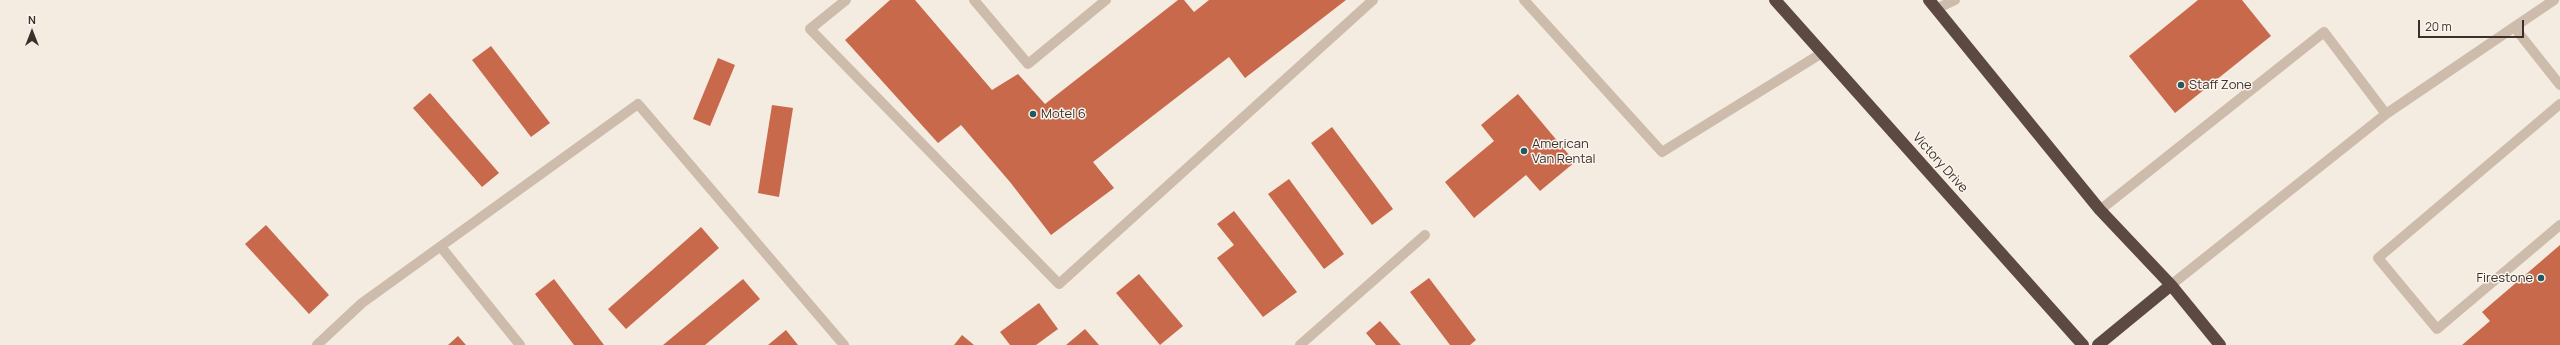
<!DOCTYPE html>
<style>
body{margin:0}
#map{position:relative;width:2560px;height:345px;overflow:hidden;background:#f4ebe1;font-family:Manrope,sans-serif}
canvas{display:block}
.north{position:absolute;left:12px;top:12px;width:40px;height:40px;-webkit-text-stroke:3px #fbf5ee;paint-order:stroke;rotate:0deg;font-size:11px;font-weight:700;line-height:16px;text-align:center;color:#3b302b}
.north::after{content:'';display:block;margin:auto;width:14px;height:18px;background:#3b302b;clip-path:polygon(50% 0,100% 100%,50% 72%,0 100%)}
.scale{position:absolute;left:2418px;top:20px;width:106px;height:18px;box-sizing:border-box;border:2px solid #3b302b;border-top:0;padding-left:5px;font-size:12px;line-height:14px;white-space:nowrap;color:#3b302b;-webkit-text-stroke:3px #fbf5ee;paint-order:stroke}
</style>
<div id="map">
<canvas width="2560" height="345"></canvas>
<div class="north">N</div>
<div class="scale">20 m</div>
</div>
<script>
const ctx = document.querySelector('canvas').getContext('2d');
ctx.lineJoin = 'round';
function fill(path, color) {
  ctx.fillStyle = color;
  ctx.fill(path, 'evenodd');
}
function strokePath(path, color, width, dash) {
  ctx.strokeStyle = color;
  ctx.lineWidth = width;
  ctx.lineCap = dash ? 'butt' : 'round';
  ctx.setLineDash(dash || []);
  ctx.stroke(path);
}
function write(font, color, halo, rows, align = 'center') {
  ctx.font = font + ' Manrope,sans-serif';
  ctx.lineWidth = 3;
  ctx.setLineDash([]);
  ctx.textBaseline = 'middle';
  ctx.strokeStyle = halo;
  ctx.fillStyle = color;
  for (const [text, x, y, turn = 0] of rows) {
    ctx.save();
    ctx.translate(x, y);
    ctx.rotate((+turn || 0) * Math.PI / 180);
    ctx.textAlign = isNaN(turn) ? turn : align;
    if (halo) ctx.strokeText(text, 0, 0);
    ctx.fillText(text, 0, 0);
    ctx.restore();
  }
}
fill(new Path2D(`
 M890,0H915L992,90L1018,74L1045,104L1178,0H1184L1194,12L1209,0H1346L1245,78L1229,57L1093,162L1114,188L1051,235L1010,182L961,125L938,143L845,40Z
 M2198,0H2242L2271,36L2175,113L2129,56Z
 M491,46L550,123L531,137L472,60Z
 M718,58L735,65L710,126L693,119Z
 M430,93L499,173L482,187L413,108Z
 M1518,94L1575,162L1540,191L1526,175L1474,218L1445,182L1494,141L1481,125Z
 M772,105L793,108L779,197L758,193Z
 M1332,127L1393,209L1372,225L1311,143Z
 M1289,179L1344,254L1324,269L1268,194Z
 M1234,211L1297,292L1263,317L1217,258L1234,245L1217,224Z
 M266,225L329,295L309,314L245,244Z
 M701,227L719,248L626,329L608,309Z
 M2560,245V345H2462L2490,321L2482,312Z
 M1139,274L1183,326L1160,345L1116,293Z
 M1429,278L1476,340L1470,345H1450L1410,292Z
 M554,279L604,345H574L535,294Z
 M743,279L760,299L705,345H663Z
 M1039,303L1058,329L1036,345H1010L1000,332Z
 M1380,321L1401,345H1376L1366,333Z
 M1085,329L1099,345H1066Z
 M786,330L798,345H768Z
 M962,335L974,345H954Z
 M458,336L466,345H448Z`), '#c8694b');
strokePath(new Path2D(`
 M846,0L810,29L1059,284L1373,0
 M974,0L1028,64L1106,0
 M1524,0L1662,152L1822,53
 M1936,9L1955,0
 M2514,27L2560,85
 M2560,104L2378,258L2437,329L2560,225
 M2100,210L2324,32L2386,114L2554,0
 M2171,285L2386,114`), '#cdbbac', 10);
strokePath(new Path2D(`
 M441,247L520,345
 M317,345L362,303L638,104L844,345
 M1300,345L1425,235`), '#cdbbac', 10);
strokePath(new Path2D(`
 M1775,0L2083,345
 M1929,0L2100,210L2171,285L2220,345
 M2098,345L2171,285`), '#5c4a42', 12);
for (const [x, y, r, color] of [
 [2181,85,4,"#1f5a5e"],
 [1033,114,4,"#1f5a5e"],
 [1524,151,4,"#1f5a5e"],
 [2541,278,4,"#1f5a5e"]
]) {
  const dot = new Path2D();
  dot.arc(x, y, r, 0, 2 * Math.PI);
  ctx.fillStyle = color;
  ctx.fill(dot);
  strokePath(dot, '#fbf5ee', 1.5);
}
write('13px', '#3b302b', '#fbf5ee', [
 ["Staff Zone",2189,85],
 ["Motel 6",1041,114],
 ["American",1532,144],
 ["Van Rental",1532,159],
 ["Firestone",2533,278,"right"]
], 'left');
write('13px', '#3b302b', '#fbf5ee', [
 ["Victory Drive",1940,163,48]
]);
</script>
